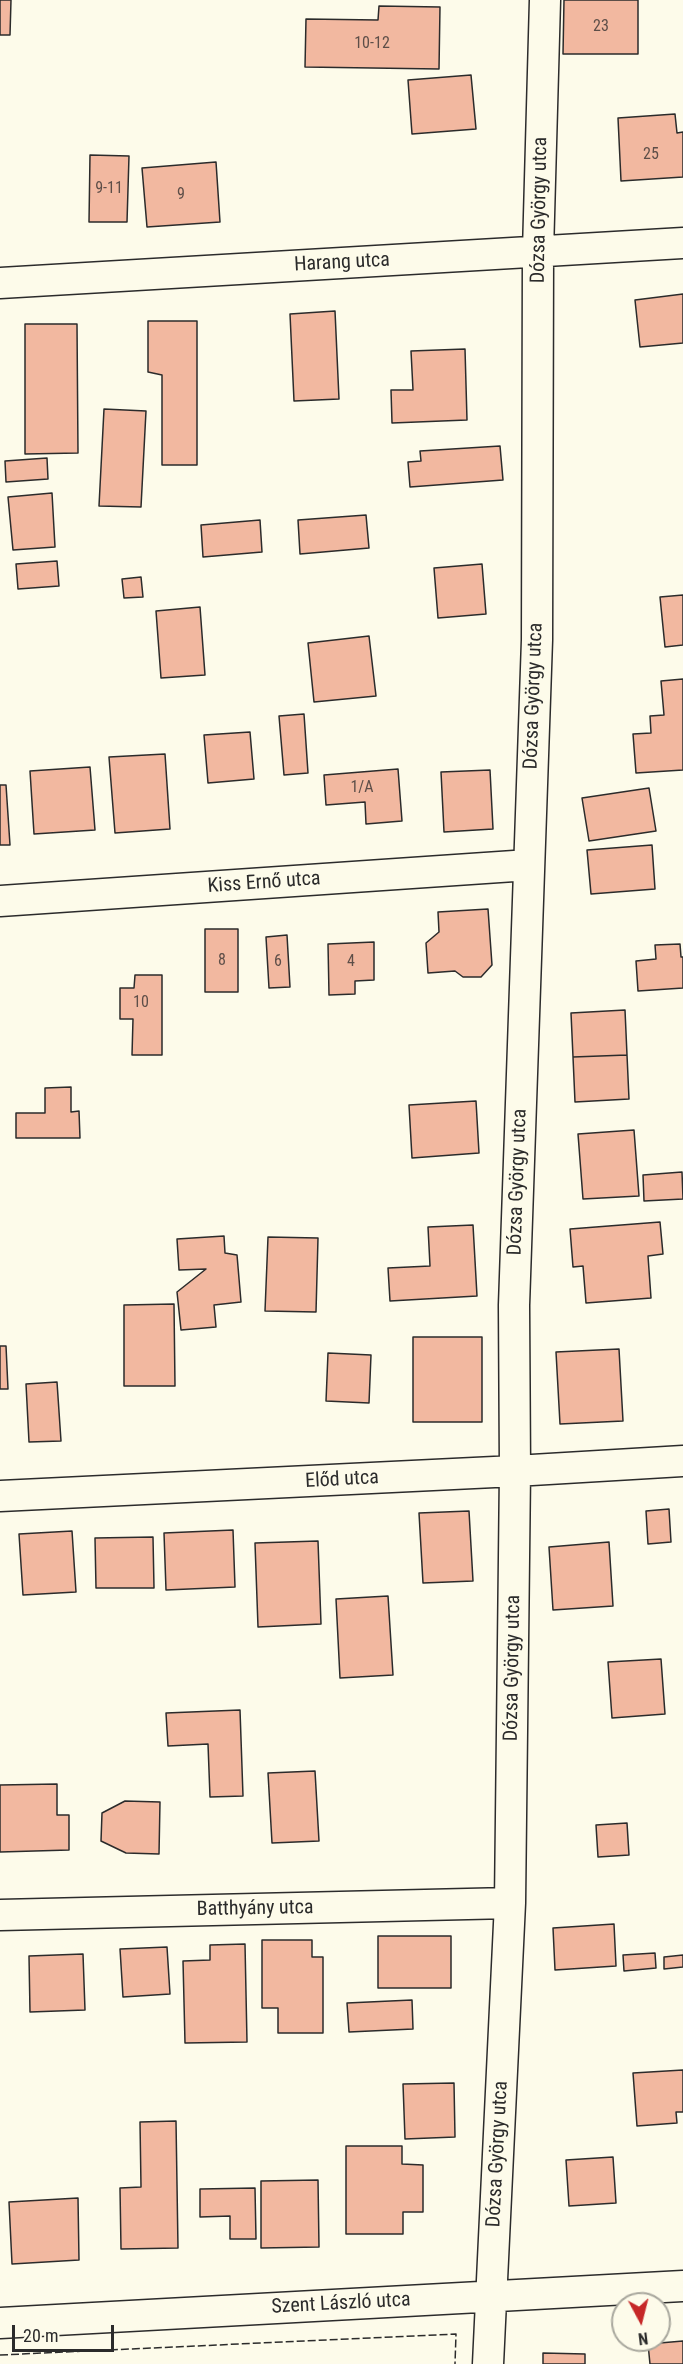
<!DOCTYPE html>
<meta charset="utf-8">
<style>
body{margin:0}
#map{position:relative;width:683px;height:2364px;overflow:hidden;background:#fdfbea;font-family:"Roboto Condensed",sans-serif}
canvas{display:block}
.north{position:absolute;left:611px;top:2292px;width:60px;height:60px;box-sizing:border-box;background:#fdfbea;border:2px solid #a9a89e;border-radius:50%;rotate:173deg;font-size:16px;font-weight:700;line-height:24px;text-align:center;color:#2b2b2b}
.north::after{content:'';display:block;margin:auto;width:21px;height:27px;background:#c62828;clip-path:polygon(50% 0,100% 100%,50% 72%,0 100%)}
.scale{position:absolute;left:12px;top:2325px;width:102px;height:27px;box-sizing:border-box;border:3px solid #2b2b2b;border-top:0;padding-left:8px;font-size:18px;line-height:21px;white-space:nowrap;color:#2b2b2b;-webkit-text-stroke:4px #fdfbea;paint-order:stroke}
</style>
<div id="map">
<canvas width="683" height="2364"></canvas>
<div class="north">N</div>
<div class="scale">20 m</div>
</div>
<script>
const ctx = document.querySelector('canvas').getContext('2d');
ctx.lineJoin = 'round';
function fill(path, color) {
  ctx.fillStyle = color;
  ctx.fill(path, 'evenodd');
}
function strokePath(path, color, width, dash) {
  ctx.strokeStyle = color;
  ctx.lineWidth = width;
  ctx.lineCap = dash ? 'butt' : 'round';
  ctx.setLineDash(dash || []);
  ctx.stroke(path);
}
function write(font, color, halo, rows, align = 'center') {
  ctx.font = font + ' "Roboto Condensed",sans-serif';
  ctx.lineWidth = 4.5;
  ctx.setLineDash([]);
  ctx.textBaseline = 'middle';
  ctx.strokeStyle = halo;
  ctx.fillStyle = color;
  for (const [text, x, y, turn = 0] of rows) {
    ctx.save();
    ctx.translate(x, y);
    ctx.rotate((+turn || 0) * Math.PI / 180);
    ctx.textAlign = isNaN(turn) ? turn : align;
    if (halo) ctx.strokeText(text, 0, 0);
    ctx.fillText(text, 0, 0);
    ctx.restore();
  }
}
const building = new Path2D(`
 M0,0H11L10,35H0Z
 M564,0H638V54H563Z
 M379,6L440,7L439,69L305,67L306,19L378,20Z
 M471,75L476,129L412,134L408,80Z
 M675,114L677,133L683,132V177L621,181L618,118Z
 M90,155L129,156L127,222H89Z
 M216,162L220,222L147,227L142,168Z
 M683,294V343L640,347L635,300Z
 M335,311L339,399L294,401L290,314Z
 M148,321H197V465H162V375L148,372Z
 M25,324H77L78,453L25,454Z
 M465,349L467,420L392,423L391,390H413L411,351Z
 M104,409L146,411L141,507L99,506Z
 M500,446L503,480L410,487L408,462L421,461L420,451Z
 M47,458L48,479L6,482L5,461Z
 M52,493L55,547L13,550L8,497Z
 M366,515L369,548L300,554L298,520Z
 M260,520L262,552L203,557L201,525Z
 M57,561L59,586L18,589L16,564Z
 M482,564L486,614L438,618L434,568Z
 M141,577L143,597L124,598L122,579Z
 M683,595V645L665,647L660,597Z
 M200,607L205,675L161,678L156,611Z
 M369,636L376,696L314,702L308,643Z
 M683,679V770L636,773L633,734L651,733L650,716L664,715L661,681Z
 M304,714L308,773L284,775L279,716Z
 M250,732L254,779L208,783L204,735Z
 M165,754L170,829L115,833L109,757Z
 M90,767L95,830L34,834L30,771Z
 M398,769L402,821L366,824L365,802L326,805L324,775Z
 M490,770L493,829L444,832L441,772Z
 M0,785H6L10,845H0Z
 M649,788L656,831L589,841L582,798Z
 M652,845L655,889L591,894L587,850Z
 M488,909L492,965L481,977H463L455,971L428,973L426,943L439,932L438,912Z
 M205,929H238V992H205Z
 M287,935L290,987L269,988L266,937Z
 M374,942V980L355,981V994L329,995L328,944Z
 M680,944L681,957H683V988L638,991L636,961L656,959L655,945Z
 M135,975H162V1055H132L133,1019H120V988H134Z
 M625,1010L627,1055L573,1057L571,1013Z
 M627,1055L629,1099L575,1102L573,1057Z
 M71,1087V1112L79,1111L80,1138H16V1113H45V1088Z
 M476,1101L479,1153L412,1158L409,1105Z
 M634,1130L639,1196L583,1199L578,1134Z
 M682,1172L683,1199L644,1201L643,1175Z
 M660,1222L663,1254L648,1256L651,1298L586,1303L583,1266L573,1267L570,1229Z
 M473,1225L477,1296L390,1301L388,1268L430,1266L428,1227Z
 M224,1236L225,1253L237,1255L241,1302L214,1305L216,1327L181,1330L177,1292L206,1269L179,1270L177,1239Z
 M268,1237L318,1238L316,1312L265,1311Z
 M174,1304L175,1386H124V1305Z
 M413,1337H482V1422H413Z
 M0,1346H6L8,1389H0Z
 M619,1349L623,1421L560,1424L556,1352Z
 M328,1353L371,1355L369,1403L326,1401Z
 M57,1382L61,1441L29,1442L26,1384Z
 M669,1509L671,1542L648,1544L646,1511Z
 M469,1511L473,1581L423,1583L419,1513Z
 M233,1530L235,1587L166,1590L164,1533Z
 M72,1531L76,1592L23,1595L19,1534Z
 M153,1537L154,1588H96L95,1538Z
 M318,1541L321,1624L258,1627L255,1543Z
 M609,1542L613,1606L553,1610L549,1547Z
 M388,1596L393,1675L340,1678L336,1599Z
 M661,1659L665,1714L612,1718L608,1662Z
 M240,1710L243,1796L210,1797L208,1744L168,1746L166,1713Z
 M315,1771L319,1841L272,1843L268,1773Z
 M57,1784V1815H69V1850L0,1852V1785Z
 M125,1801L160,1802L159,1854L126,1853L101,1841L102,1813Z
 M627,1823L629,1855L598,1857L596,1825Z
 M614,1924L616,1966L555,1970L553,1928Z
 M378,1936H451V1988H378Z
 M262,1940H312V1957H323V2033H278V2008H262Z
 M245,1944L247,2042L185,2043L183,1961L210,1960V1945Z
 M167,1947L170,1994L123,1997L120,1949Z
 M655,1953L656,1968L624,1971L623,1955Z
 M83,1954L85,2010L30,2012L29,1956Z
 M683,1955V1967L664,1969V1957Z
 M412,2000L413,2029L349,2032L347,2003Z
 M683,2070V2112H676L677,2123L637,2126L633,2073Z
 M454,2083L455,2137L405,2139L403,2084Z
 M176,2121L178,2248L121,2249L120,2188L141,2187L140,2122Z
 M346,2146H402V2164L423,2165V2212H403V2234H346Z
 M613,2157L616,2203L569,2206L566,2160Z
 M318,2180L319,2247L261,2248V2181Z
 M255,2188L256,2239H230V2216L200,2217V2189Z
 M78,2198L79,2260L12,2264L9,2202Z
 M683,2341V2364H650L648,2344Z
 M543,2353L585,2354V2364H543Z`);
fill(building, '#f2b8a0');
strokePath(building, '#2b2b2b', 1.5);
const street = new Path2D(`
 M0,283L683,243
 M0,901L529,865
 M0,1496L515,1471L683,1461
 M0,1915L510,1903
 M0,2323L683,2286
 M488,2364L510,1903L515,1471L514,1305L537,640L538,252L545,0`);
strokePath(street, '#2b2b2b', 33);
strokePath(street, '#fdfbea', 30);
strokePath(new Path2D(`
 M0,2355L456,2334L455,2364`), '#2b2b2b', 1.5, [8, 3]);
write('16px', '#5d4e48', null, [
 ["23",601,27],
 ["10-12",372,44],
 ["25",651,155],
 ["9-11",109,189],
 ["9",181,195],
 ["1/A",362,788],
 ["8",222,961],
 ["6",278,962],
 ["4",351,962],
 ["10",141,1003]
]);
write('20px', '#2b2b2b', '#fdfbea', [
 ["Dózsa György utca",540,210,-89],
 ["Harang utca",342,263,-3],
 ["Dózsa György utca",534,696,-88],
 ["Kiss Ernő utca",264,883,-4],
 ["Dózsa György utca",518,1182,-88],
 ["Előd utca",342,1480,-3],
 ["Dózsa György utca",513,1668,-89],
 ["Batthyány utca",255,1909,-1],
 ["Dózsa György utca",498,2154,-87],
 ["Szent László utca",341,2304,-3]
]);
</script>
